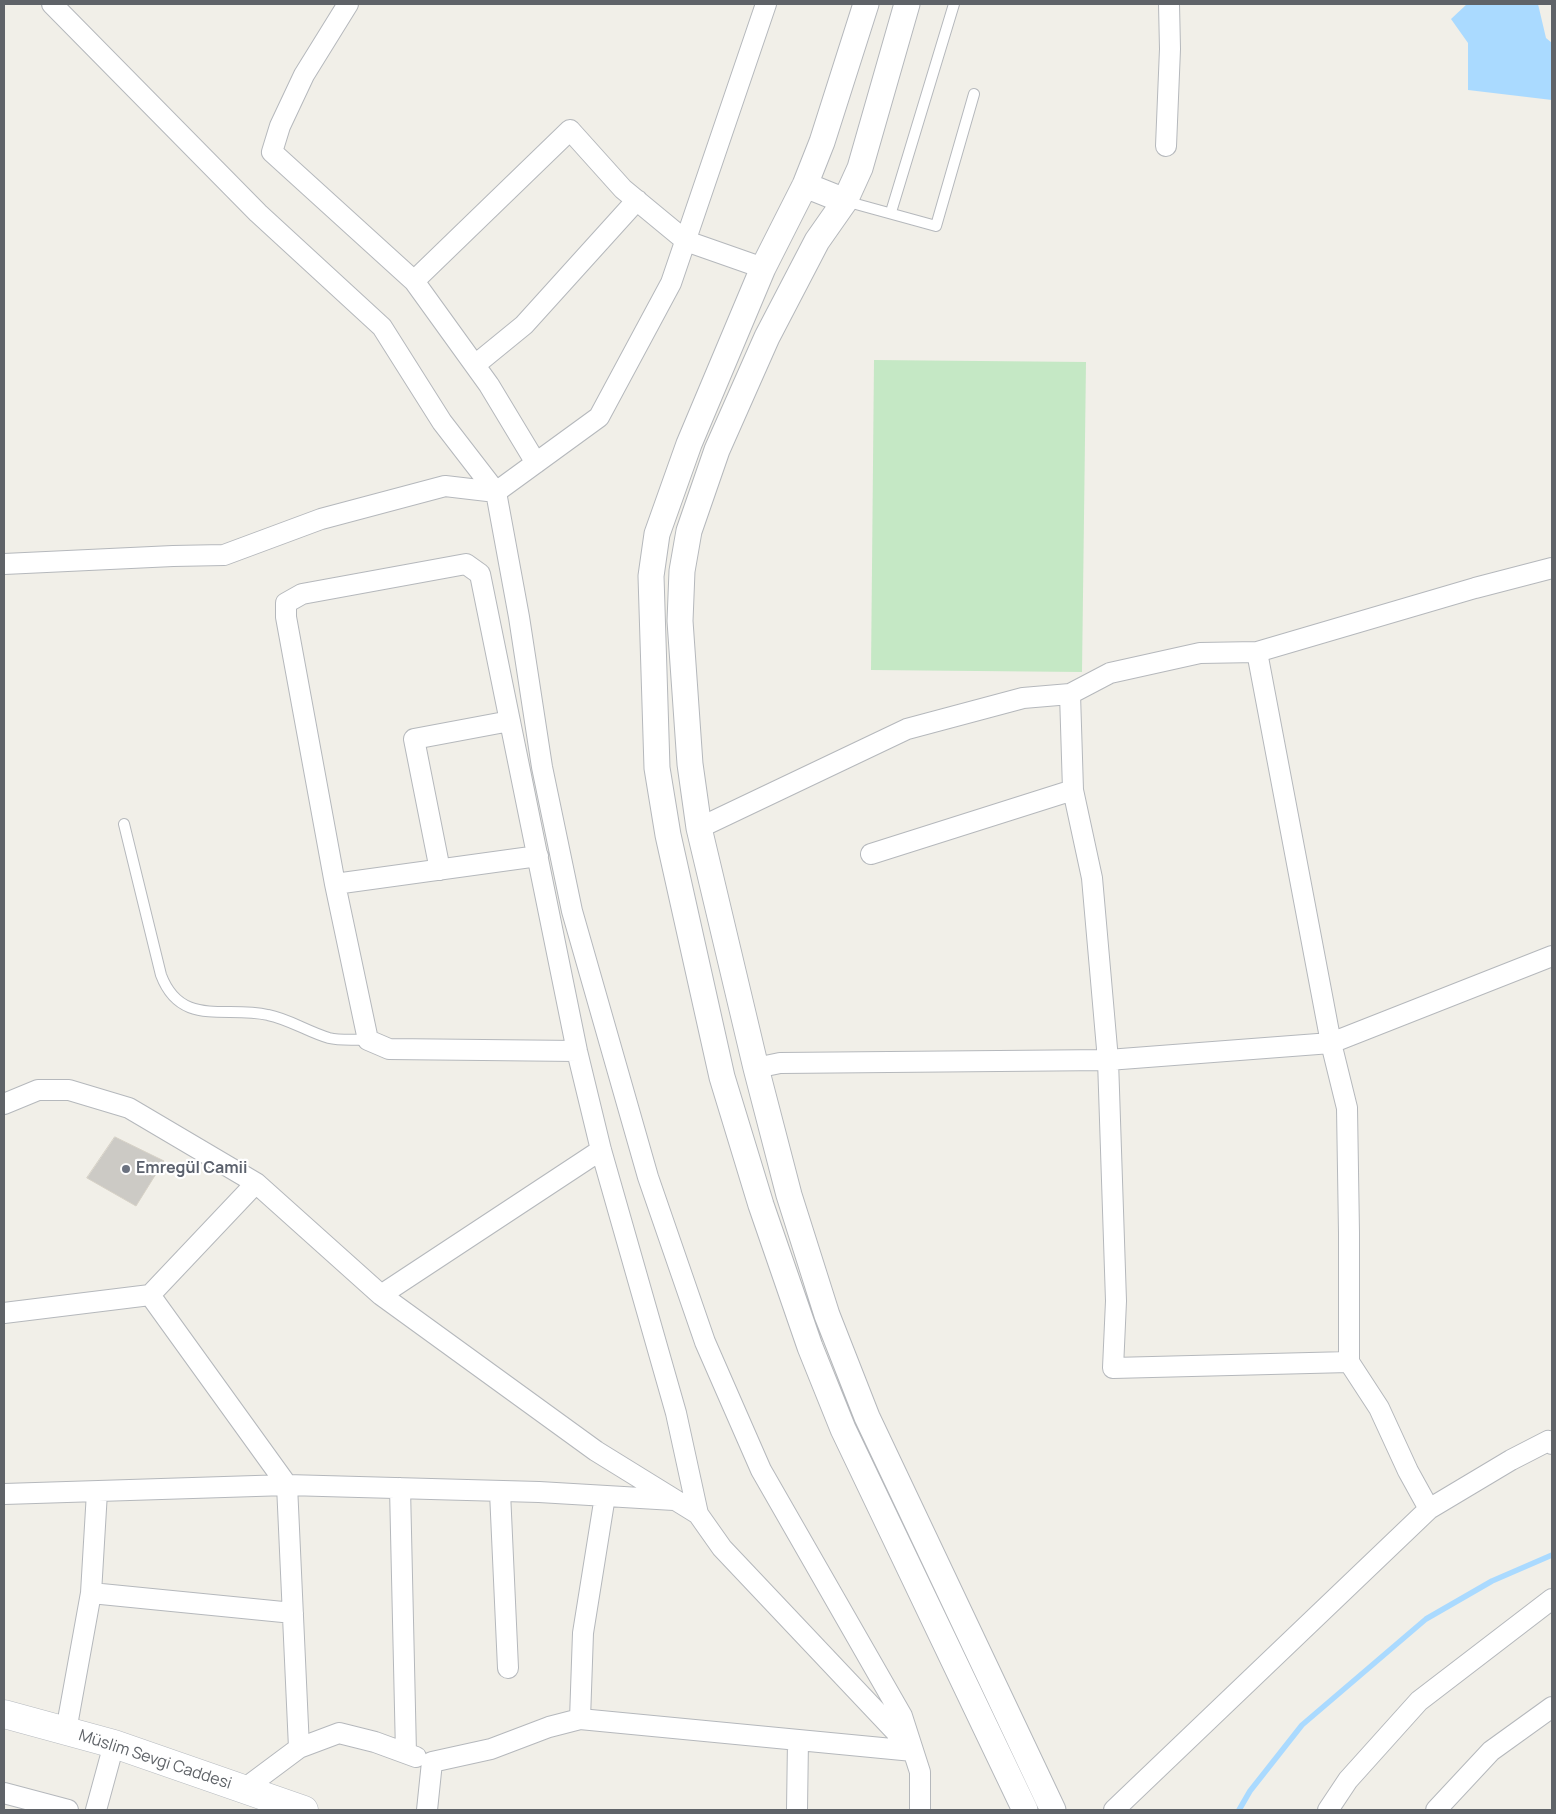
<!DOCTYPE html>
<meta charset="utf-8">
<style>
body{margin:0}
#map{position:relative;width:1556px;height:1814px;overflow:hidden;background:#f1efe8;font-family:Manrope,sans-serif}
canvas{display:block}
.frame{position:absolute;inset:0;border:5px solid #5f6368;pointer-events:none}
</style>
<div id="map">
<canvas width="1556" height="1814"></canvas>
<div class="frame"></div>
</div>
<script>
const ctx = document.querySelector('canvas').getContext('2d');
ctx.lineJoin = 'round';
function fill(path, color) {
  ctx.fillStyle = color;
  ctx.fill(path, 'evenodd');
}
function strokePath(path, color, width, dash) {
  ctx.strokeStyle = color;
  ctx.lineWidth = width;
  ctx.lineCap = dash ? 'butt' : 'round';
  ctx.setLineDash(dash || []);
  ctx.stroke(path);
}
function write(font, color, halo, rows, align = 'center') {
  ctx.font = font + ' Manrope,sans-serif';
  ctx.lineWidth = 4.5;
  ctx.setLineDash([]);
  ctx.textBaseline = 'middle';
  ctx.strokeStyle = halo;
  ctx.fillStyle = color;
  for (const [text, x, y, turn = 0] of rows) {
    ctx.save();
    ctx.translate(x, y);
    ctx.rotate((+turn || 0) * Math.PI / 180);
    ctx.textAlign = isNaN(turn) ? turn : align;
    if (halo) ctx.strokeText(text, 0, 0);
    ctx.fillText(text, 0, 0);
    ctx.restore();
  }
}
fill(new Path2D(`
 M874,360L1086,362L1082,672L871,670Z`), '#c5e8c5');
fill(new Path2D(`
 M1467,4H1538L1546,38L1552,43V100L1468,90V43L1451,19Z`), '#aadaff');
strokePath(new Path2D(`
 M1239,1810L1250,1791L1302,1725L1426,1619L1492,1581L1552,1555`), '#aadaff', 5.5);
const building = new Path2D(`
 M115,1137L164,1161L136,1206L87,1178Z`);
fill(building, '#cccac5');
strokePath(building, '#d6d1c6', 1);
const service = new Path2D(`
 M845,201L936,226L974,94
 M891,212L954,4
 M124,824L161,975C181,1028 226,1005 268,1015C289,1019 308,1032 329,1038C341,1041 356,1039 368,1040`);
const minor = new Path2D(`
 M52,4L258,213L382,327L442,422L496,492L599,417L671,283L766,4
 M348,4L304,75L280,126L272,152L414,281L489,385L536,463
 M1166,146L1170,49L1169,4
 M414,281L570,130L623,189L686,241L763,268
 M475,365L524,325L637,200
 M4,564L173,556L224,555L321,519L445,486L496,492L519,617L542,767L572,911L648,1177L705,1342L761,1470L902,1716L920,1772V1810
 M1257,652L1331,1043L1552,956
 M1070,694L1073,790L1092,878L1108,1060L1116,1301L1113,1368L1349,1362L1379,1408L1408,1471L1429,1509L1511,1460L1548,1441L1552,1444
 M699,828L907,729L1023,698L1070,694L1110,673L1200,653L1257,652L1475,588L1552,568
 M871,854L1073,790
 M440,870L414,739L510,721
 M335,884L538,856
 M577,1051L389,1049L368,1040L335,884L286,617V603L302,594L466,564L480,574L577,1051L601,1150L676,1413L698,1514L722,1548L912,1749
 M756,1068L780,1063L1108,1060L1331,1043L1347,1108L1349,1233V1362
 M4,1104L38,1090H69L129,1108L256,1183L381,1295L596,1451L698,1514
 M150,1295L256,1183
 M381,1295L601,1150
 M4,1313L150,1295L287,1485L299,1748
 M400,1488L406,1753
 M97,1492L91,1593L293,1613
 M500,1492L508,1668
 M4,1494L287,1485L539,1492L674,1500
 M580,1719L913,1751
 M66,1731L91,1593
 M244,1789L299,1748L339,1733L375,1742L416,1757
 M4,1793L68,1810
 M96,1810L114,1744
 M427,1810L432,1762L491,1749L549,1727L580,1719L583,1633L605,1496
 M797,1810L798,1740
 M1114,1810L1429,1509
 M1328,1810L1348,1780L1419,1701L1552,1599
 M1436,1810L1491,1751L1552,1707`);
const tertiary = new Path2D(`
 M866,4L822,142L805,185L763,268L689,444L657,534L651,576L657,768L668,835L722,1077L761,1205L810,1347L843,1429L1025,1810
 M907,4L860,168L845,201L817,241L767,337L717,450L689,531L682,571L680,621L690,764L699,828L756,1068L789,1195L827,1315L867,1417L1053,1810
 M805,185L845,201`);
const secondary = new Path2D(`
 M4,1714L114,1744L304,1810`);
strokePath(service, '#b5b8bc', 12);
strokePath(minor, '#b5b8bc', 22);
strokePath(tertiary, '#b5b8bc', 27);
strokePath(secondary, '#b6babf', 29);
strokePath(service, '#fff', 10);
strokePath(minor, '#fff', 20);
strokePath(tertiary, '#fff', 25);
strokePath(secondary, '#fff', 28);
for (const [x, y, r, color] of [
 [126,1169,5,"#6b7280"]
]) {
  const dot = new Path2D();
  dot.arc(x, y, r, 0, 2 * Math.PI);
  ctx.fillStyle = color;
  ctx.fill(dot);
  strokePath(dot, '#fff', 2);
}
write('bold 16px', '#5b616d', '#fff', [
 ["Emregül Camii",136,1169]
], 'left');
write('16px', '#5f6368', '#fff', [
 ["Müslim Sevgi Caddesi",155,1760,18]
]);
</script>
